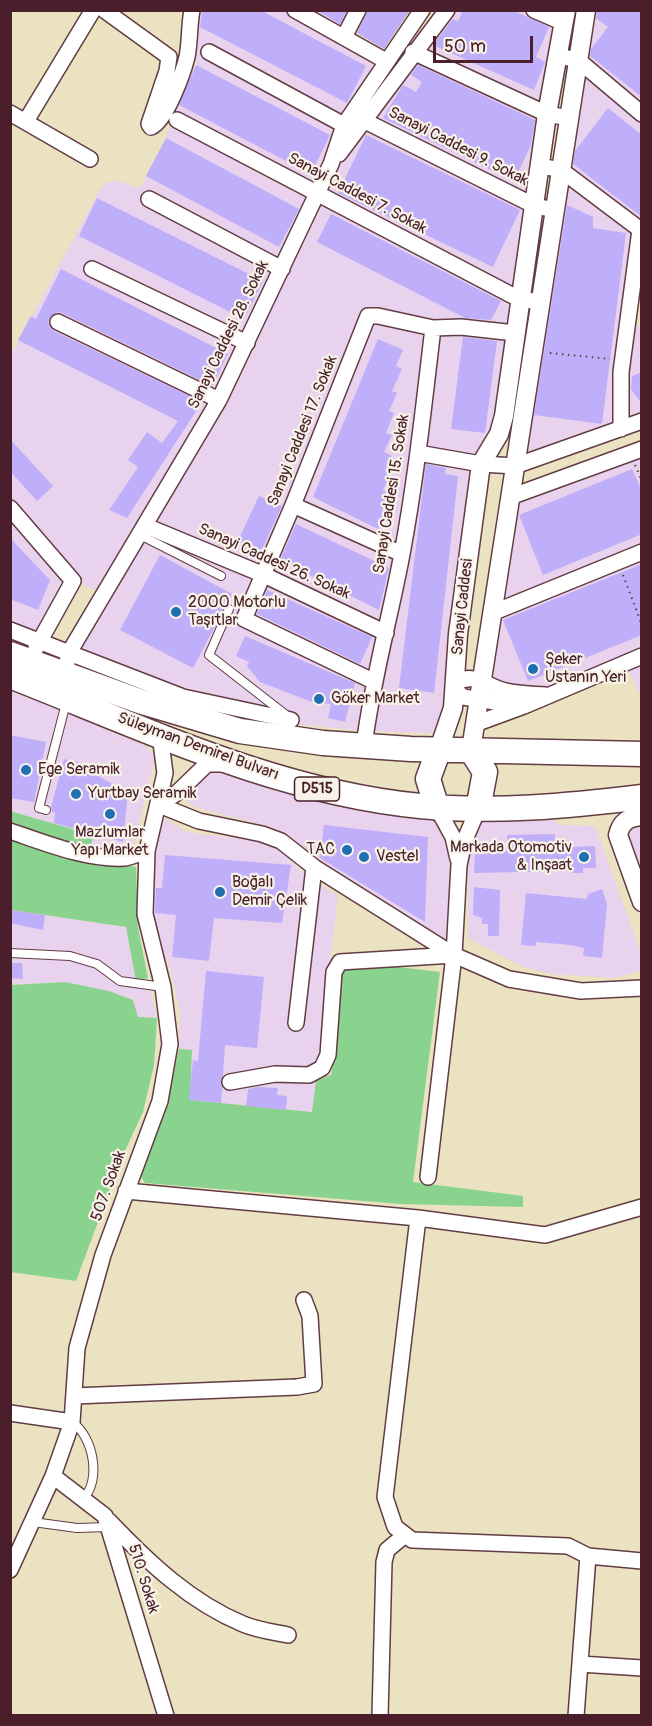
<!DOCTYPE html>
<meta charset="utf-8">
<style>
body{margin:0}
#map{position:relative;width:652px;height:1726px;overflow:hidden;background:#eae2c1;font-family:Pangolin,sans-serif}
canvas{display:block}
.frame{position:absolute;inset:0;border:12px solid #4a1f2b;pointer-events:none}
.scale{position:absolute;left:433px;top:36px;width:100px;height:27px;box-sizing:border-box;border:3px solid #4a1f2b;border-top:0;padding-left:8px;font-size:18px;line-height:21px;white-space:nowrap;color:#4a1f2b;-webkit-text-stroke:4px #f7f3e8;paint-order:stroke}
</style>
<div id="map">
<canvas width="652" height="1726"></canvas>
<div class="frame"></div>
<div class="scale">50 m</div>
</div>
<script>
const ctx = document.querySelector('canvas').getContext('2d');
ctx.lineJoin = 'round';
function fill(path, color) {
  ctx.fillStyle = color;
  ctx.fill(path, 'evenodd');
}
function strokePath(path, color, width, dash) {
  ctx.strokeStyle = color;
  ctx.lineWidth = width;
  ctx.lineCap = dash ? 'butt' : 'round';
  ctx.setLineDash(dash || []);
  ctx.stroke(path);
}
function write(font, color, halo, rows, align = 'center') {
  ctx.font = font + ' Pangolin,sans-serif';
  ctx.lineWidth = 4.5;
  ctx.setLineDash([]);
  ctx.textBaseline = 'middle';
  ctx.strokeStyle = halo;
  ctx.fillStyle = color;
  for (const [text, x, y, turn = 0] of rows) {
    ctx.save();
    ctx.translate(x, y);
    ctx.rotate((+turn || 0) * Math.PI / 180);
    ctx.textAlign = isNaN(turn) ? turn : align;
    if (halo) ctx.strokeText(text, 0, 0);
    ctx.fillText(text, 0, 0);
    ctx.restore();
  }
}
fill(new Path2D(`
 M202,11H358L344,37L386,61L332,162L447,11H566L514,349L481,464L446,734L366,731L302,725L291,720L183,697L70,651L104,593L73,581L39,640L11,630V355L100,190L106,183L116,180L140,188L166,138L176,104L196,65L195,25Z
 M586,11H641L642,231L627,331L641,325V421L515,466Z
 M641,449V696L625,663L548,695L481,682L510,497Z
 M10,689L146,746L155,757L133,850L126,853L91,847L92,835L11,811Z
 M218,768L442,817L453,837L454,955L314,867L312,856L274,828L195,807L188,803L190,788L207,772Z
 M163,817L186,832L267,842L278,847L301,871L338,896L312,1112L189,1100L192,1051L179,1049L180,1013L171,971L149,917L153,856Z
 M553,820L561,825L595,826L641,953V971L614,978L551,974L523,967L468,938V848L481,822Z
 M641,826V878L628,839L633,829Z
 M10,910L126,927L136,981L148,979L157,1018L138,1017L65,982L11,985Z`), '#e9d2ed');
fill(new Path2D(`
 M10,811L93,835L91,847L38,835L11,825Z
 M10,839L136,867L138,928L148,978L136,981L126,927L11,910Z
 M366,963L440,972L413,1182L523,1196V1207L401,1204L145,1183L140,1175L168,1097L179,1049L192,1050L190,1100L312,1112L316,1081L331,1075L336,1047L339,978L346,969Z
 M65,982L109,991L133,1000L138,1017L157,1018L154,1065L143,1112L123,1155L76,1281L10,1272L11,985Z`), '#8ad38f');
fill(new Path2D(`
 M202,10H260L366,66L347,103L200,27Z
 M316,10H347L340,24Z
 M368,10H410L384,49L357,33Z
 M463,10H512L549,27L536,57L545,62L534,90L433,45L453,19L458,21Z
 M597,10H642V97L590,56L591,49L608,27L596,18Z
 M196,65L330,135L311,174L179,105Z
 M418,65L535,120L531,145L514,181L383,118L403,85L416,92L422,82L411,75Z
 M608,108L642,135V217L573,164L575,151Z
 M366,135L520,210L493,267L338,193Z
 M166,138L299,209L279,247L146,176Z
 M97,198L263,281L244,319L79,236Z
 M567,205L593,217V228L626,233L602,424L534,415Z
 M331,214L501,301L491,320L465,318L317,242Z
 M61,269L228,354L212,386L62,313L57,312L50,317L48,323L54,331L202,402L127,518L109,510L138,467L128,460L147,432L162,443L178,421L18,340L31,316L36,319Z
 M463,337L497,341L485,433L451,429Z
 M378,339L403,350L396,366L402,369L392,391L397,393L389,411L394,413L386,433L392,435L384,452L392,456L385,471L391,474L383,490L389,493L382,510L386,511L378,529L313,497Z
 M642,372V404L631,389L632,376Z
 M10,439L53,486L37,501L10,471Z
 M426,464L446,468L445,474L458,476L434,693L399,688Z
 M632,469L642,491V534L543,575L519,515Z
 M259,496L282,506L259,556L236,545Z
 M296,524L389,568L379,610L280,560Z
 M10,538L50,580L38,610L10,599Z
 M160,555L232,594L193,668L120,630Z
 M642,564V635L528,681L503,620Z
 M267,590L372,637L360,664L257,614Z
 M245,636L355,683L345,722L328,718L331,704L312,702L260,682L247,666L249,662L236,656Z
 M10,735L46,742L34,802L10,798Z
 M64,759L101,768L100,777L128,793L123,842L54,823L55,812H52L51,807Z
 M324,825L428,837L425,922L320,858Z
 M555,834L554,848L595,846L596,868H583V873H572V871L474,873L475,850L508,851L507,835Z
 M165,855L291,865L282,923L214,918L209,961L172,957L176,915L155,913L156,888H162Z
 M474,887L500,890L499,936H488V924H482V918L473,915Z
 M602,889L607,904L602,958L583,956L584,948L570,945L536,942V946L521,945L526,893L587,899L588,894Z
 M10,910L45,915L43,930L10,923Z
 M10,963H22L23,979L10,978Z
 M206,971L264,977L257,1048L225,1045L221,1103L189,1100L193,1060L198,1061Z
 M258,1087L278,1088L277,1095L287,1096L286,1110L246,1106L248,1089Z`), '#bfaef9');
const service = new Path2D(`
 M140,535L221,576
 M229,609L209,655L286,715
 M46,810L39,808L66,703
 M10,953L70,956L97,964L120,981L163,987
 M72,1422C93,1436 102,1480 83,1499
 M33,1522L77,1528L109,1527`);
const minor = new Path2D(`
 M104,10L169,57L167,71L149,124L151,127C166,121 183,73 187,57C190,42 189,26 192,10
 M295,10L386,61
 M534,10L564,23
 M344,37L358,10
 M209,52L344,125
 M413,52L547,114L569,118
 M558,56L578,60L642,114
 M10,113L90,159
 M177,120L519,299L541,302
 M26,121L93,10
 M365,121L535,206L555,210
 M339,154L447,10
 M541,166L561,170L642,231
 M149,199L282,269
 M92,269L247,343
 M58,322L219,400
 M621,429V372L640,230
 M418,453L481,464L515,466L642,421
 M510,497L642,449
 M293,505L402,554
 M10,508L73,581L36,648
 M146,526L264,575L386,633
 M492,613L642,552
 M10,630L183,697L291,720
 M64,674L70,651L219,400L331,164L344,125L422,10
 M375,682L244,619L293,505L368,316H378L433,328
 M456,683C475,671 486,687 506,691C518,694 532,694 545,695
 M455,690L463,697L521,706
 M475,724L524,706L642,656
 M364,746C372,681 390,618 402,554C416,479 424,404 433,328L461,327L515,333
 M159,805L199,821L262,834L281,841L314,867L454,955L509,979L581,991L642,988
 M159,805L178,792L207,764H225
 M437,808L453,837L458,859
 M10,831C45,843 87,860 124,858C132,857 140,853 147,851
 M296,1023L314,867
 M230,1082L275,1074L309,1075L322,1068L328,1055L334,972L340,962L454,955
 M428,1177L454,955L459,865L464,842L478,809
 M126,1191L418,1218L545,1235L642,1207
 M418,1218L385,1497L395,1527L412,1540L568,1546L588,1556L642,1561
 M74,1396L297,1387L314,1384L310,1316L304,1300
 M10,1413L72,1422
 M53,1476L105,1516L166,1716
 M109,1521C148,1562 190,1602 243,1624C257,1630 273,1632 288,1635
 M10,1570L53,1476L72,1422L77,1348L103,1255L160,1101L170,1044L163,987L145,914L147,851L165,773L160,735
 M580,1664L642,1668
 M380,1716L384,1562L387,1550L405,1535
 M576,1716L588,1556`);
const tertiary = new Path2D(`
 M439,749L453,708L458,634L481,464L499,434L504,416L547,114L566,10
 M471,750L586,10
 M642,816C628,817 621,822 618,835L642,902`);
const trunk = new Path2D(`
 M10,654L139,701L240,731L323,743L411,749L642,754
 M10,676C143,728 276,792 420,806C494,813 568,806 642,797
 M471,750L485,772L478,809
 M437,808L428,779L439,749`);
strokePath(service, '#623c42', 10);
strokePath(minor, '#623c42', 18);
strokePath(tertiary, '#623c42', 21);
strokePath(trunk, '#623c42', 27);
strokePath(new Path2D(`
 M550,353L610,359
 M635,465L642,481
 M623,575L642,625`), '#623c42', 2, [1.5, 4.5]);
strokePath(service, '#fff', 8);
strokePath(minor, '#fff', 15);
strokePath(tertiary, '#fff', 18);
strokePath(trunk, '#fff', 24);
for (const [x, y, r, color] of [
 [176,612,6,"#1f6fb2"],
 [533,669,6,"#1f6fb2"],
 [319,699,6,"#1f6fb2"],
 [26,770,6,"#1f6fb2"],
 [76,794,6,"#1f6fb2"],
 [110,814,6,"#1f6fb2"],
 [347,850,6,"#1f6fb2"],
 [364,857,6,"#1f6fb2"],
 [584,857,6,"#1f6fb2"],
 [220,892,6,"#1f6fb2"]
]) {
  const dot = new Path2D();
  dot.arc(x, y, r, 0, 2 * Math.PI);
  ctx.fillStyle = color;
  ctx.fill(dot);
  strokePath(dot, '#f7f3e8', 2);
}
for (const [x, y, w] of [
 [317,789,45]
]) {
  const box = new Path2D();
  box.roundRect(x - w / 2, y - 12, w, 24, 4.5);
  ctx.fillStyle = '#f7f3e8';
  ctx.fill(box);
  strokePath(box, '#4a1f2b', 1.5);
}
write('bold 15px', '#4a1f2b', null, [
 ["D515",317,789]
]);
write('16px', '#4a1f2b', '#f7f3e8', [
 ["Sanayi Caddesi 9. Sokak",458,147,27],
 ["Sanayi Caddesi 7. Sokak",357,194,28],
 ["Sanayi Caddesi 28. Sokak",229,335,-64],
 ["Sanayi Caddesi 17. Sokak",303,431,-68],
 ["Sanayi Caddesi 15. Sokak",392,494,-81],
 ["Sanayi Caddesi 26. Sokak",274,562,24],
 ["Sanayi Caddesi",463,607,-84],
 ["Süleyman Demirel Bulvarı",198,747,20],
 ["507. Sokak",109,1186,-70],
 ["510. Sokak",143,1579,73]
]);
write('16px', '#4a1f2b', '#f7f3e8', [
 ["2000 Motorlu",188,603],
 ["Taşıtlar",188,621],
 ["Şeker",545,660],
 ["Ustanın Yeri",545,678],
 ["Göker Market",331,699],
 ["Ege Seramik",38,770],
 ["Yurtbay Seramik",88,794],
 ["Mazlumlar",110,833,"center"],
 ["Yapı Market",110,851,"center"],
 ["Markada Otomotiv",572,848,"right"],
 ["& Inşaat",572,866,"right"],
 ["TAC",335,850,"right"],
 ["Vestel",376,857],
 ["Boğalı",232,883],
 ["Demir Çelik",232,901]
], 'left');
</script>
